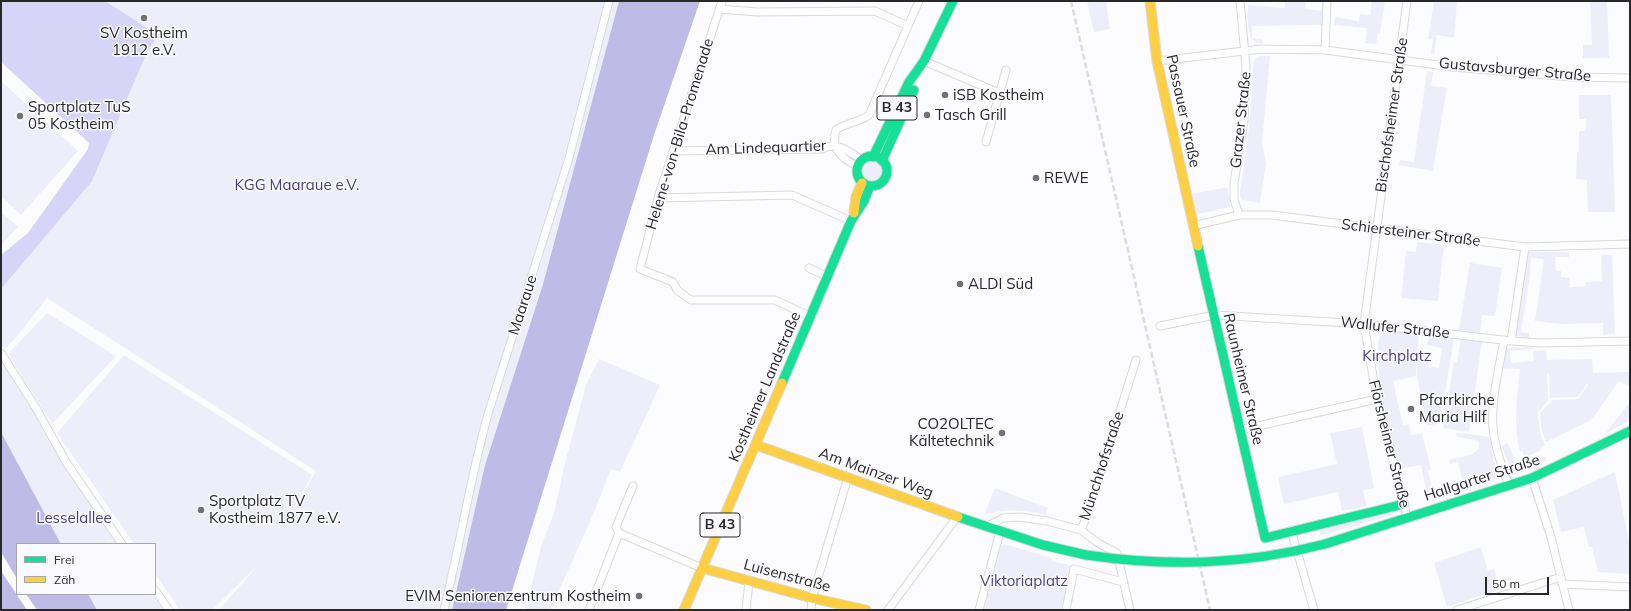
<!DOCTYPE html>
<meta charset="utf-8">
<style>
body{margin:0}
#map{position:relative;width:1631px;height:611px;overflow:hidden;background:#fcfcfe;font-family:Mulish,sans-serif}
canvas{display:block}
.frame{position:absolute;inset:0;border:2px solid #28282a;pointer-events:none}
.legend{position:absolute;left:16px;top:543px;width:140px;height:52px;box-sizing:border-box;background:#fbfbff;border:1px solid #a7a7aa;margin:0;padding:5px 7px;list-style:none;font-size:12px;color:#28282a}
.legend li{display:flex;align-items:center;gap:8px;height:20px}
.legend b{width:20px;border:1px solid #a7a7aa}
.scale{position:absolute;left:1485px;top:577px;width:64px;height:18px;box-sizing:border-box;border:2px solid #28282a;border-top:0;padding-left:5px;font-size:12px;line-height:14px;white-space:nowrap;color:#28282a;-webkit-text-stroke:3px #fbfbff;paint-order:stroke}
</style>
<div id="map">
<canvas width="1631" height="611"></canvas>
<div class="frame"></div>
<ul class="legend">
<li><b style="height:5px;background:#16e098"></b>Frei</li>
<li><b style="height:5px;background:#ffcf43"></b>Zäh</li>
</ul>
<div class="scale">50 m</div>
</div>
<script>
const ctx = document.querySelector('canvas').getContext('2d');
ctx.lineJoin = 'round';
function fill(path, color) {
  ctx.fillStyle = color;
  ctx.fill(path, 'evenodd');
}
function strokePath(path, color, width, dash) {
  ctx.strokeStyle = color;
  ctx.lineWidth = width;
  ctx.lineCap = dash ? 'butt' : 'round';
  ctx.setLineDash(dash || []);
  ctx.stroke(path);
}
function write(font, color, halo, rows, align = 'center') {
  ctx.font = font + ' Mulish,sans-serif';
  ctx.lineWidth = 3;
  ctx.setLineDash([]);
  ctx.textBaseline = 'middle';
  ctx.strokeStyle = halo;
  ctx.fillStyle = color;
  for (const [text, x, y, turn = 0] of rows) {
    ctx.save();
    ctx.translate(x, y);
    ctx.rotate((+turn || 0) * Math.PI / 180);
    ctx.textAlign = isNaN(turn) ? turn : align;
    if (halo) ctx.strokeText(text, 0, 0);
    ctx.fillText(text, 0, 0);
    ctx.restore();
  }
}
fill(new Path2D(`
 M91,1H619L543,284L485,465L452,610H219L259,564L212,610H180L155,574V544H134L57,433L124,355L312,475L285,525L316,471L47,298L14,340L5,349L1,344V289L48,232L154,40Z
 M1087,1H1106L1110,29L1094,32Z
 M1285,1H1306L1305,9L1324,11L1323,25L1252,26V38L1262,39V43C1244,45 1249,17 1248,5L1285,8Z
 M1372,1H1385L1380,33H1378L1376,44L1365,43L1367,28L1334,25L1335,17L1359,21L1360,14L1370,15Z
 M1434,1H1457L1454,38L1437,35L1434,54L1431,53L1433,40L1428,39Z
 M1590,1H1607L1609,58H1583V45H1592Z
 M1261,56H1270L1262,143L1266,163L1260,203L1242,200L1240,196V192C1247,149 1252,107 1253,64L1255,59Z
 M1427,71L1433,72L1431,86L1447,88L1433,171L1399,165L1400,160L1414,162Z
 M1,81L78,151L21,215L1,196Z
 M1579,95H1611L1615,212H1588L1587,180L1576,179L1577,152H1579V131H1586V119H1579Z
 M862 171a10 10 0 1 1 20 0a10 10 0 1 1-20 0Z
 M1227,187L1231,207L1197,214L1192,194Z
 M1,212L18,227L1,245Z
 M1417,242L1444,245L1438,301L1401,298L1406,251L1416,252Z
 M1569,252V257H1555L1556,271H1561V277L1569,278L1570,287L1586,286V282L1602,281L1601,255H1612L1615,334L1603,335V323L1561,324L1535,321L1544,259L1531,258L1530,270H1531L1521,332L1529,333V338L1516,336L1527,254L1529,252Z
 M1470,263L1502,268L1495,316L1482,315L1480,333L1459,330Z
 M47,313L116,356L52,424L8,354Z
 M1383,328L1419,332L1416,376L1393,381L1403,425L1409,424L1411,435L1422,433L1431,470L1428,471L1432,489L1463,482L1458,462L1450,464L1449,460L1471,455L1479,449V442L1476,440L1457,437L1456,433L1462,434V433L1489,437L1498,478L1427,494L1421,465L1404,468L1399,465C1393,438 1367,350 1383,328Z
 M1429,336L1454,338L1440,423L1427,426L1417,376V360L1428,361V366L1439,368L1442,348L1427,345Z
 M1461,338L1482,341L1469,432L1443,428L1454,362L1457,363Z
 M1533,347V349L1510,351L1511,363L1534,361L1533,351L1546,350L1547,360L1592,359L1593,373L1630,372V387L1619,381L1595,415L1589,421L1546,442L1542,432L1540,413L1553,400L1578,399L1588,385L1587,384L1578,397L1550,398L1549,374H1547L1548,400L1538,413L1540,433L1545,445L1540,448L1541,450L1525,458L1522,451L1520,452C1513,424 1517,396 1520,369L1502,368L1506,348Z
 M1,353L122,544H61L1,432Z
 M599,359L660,385L620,472L611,469L590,522L550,610H526L541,546L554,513L564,467L586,385Z
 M1630,402V420L1605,434Z
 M1362,427L1374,488L1363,490L1367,506L1342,511L1338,492L1284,504L1278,477L1337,464L1330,433Z
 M1508,443L1518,469L1545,456L1547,460L1520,473H1513L1501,446Z
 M1615,472L1630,546V574L1598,572L1592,547H1589L1584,527L1561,532L1553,500Z
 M995,488L1048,508L1046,515C1025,510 1004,508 984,515Z
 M1393,512V514L1389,516L1322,535H1320L1319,528Z
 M1004,544L1052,558V561L1073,566L1061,610H984L988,593H991V590L989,589L1001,546Z
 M1481,547L1488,571L1494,569L1501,589L1447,607L1434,563Z
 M88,594H155L169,610H97Z`), '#eeeefa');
fill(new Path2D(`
 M1,1H105L158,35L147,52L92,181L1,289V255L28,233L88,149L89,143L1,62Z`), '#d6d4f7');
fill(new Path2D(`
 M619,1H700L655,132L506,610H452L485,465L543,284Z
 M1,432L61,544H17V579L1,552Z
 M1,571L27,610H1Z
 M26,594H88L97,610H37Z`), '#bebbe7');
const street = new Path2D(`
 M722,1L658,198L640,269L673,282L678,291L691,300H775L811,317
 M719,9L757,12L875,11L908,26
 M1325,50L1327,1
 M924,61L999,93
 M1157,61L1262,49L1325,50L1453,67L1572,77L1630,78
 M986,142L1006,70
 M673,151L822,149C837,140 850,153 862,160
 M858,167C843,159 830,150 836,130C846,122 859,123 869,115L919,1
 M658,198L792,195L851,221
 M1239,215L1234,199V183L1244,121L1246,66L1240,1
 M1193,226L1239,215H1272L1525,247L1630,244
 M809,268L828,277
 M1160,326L1215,315L1364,324L1511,341L1542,343L1630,341
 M1504,340C1499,369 1489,406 1494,436C1497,453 1503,470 1509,486
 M1511,341L1525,247
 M1,353L36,408L66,462L122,544
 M1240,430L1377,399
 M1532,478L1551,537L1569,610
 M1407,517L1374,382L1364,324L1407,1
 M986,527L1003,518L1020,517L1047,521L1081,530L1098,543L1117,553L1130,610
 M1081,530L1089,510L1136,360
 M1291,530L1314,610
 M619,533L616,527L633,486
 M1562,584L1630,587
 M155,590L169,610
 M444,610C460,545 470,479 488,414L569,158L609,1
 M589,610L619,533L702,568
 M746,610L749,581
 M811,610L812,598L848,477
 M888,610L957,517
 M979,610L1000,532
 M1066,610L1074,569L1123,582
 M1457,610L1561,577`);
const fast = new Path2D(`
 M857 171a15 15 0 1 1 30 0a15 15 0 1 1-30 0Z
 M873,157L909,82L924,61L953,1
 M882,161L914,90
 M1198,246L1265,538L1404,504
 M782,383L851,221L864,201L870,186
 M958,517L1043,545L1086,555
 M1325,544L1532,478L1630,431`);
const slow = new Path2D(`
 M1150,1L1157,61L1198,246
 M854,213L856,197L862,183
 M756,445L958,517
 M702,568L812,598L866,610
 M684,610L782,383`);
strokePath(street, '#d9d9db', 9);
strokePath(fast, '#d9d9db', 11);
strokePath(slow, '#d9d9db', 11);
strokePath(street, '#fff', 7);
strokePath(fast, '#16e098', 9);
strokePath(slow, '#ffcf43', 9);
strokePath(new Path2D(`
 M1071,1L1210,610`), '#dcdcdd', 2.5, [6, 3]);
const fastBridge = new Path2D(`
 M1086,555C1169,567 1244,565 1325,544`);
strokePath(fastBridge, '#d9d9db', 11, []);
strokePath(fastBridge, '#16e098', 9);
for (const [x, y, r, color] of [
 [144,18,4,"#727274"],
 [945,95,4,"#727274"],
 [927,115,4,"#727274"],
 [20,116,4,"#727274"],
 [1036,178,4,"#727274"],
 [960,284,4,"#727274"],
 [1411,409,4,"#727274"],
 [1002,433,4,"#727274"],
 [201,510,4,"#727274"],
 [639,596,4,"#727274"]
]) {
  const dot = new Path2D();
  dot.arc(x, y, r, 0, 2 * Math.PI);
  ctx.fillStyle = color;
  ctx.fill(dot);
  strokePath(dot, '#fbfbff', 1.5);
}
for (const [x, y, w] of [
 [897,108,40],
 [720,525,40]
]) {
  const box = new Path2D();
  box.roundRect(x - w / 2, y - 12, w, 24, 3);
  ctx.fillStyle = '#fbfbff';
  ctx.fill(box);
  strokePath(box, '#28282a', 1);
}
write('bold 14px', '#28282a', null, [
 ["B 43",897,108],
 ["B 43",720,525]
]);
write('15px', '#28282a', '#fbfbff', [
 ["SV Kostheim",144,33,"center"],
 ["1912 e.V.",144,50,"center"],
 ["iSB Kostheim",953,95],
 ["Sportplatz TuS",28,107],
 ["05 Kostheim",28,124],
 ["Tasch Grill",935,115],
 ["REWE",1044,178],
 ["ALDI Süd",968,284],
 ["Pfarrkirche",1419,400],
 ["Maria Hilf",1419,417],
 ["CO2OLTEC",994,424,"right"],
 ["Kältetechnik",994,441,"right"],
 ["Sportplatz TV",209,501],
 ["Kostheim 1877 e.V.",209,518],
 ["EVIM Seniorenzentrum Kostheim",631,596,"right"]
], 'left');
write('15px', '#28282a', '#fbfbff', [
 ["Gustavsburger Straße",1515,70,5],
 ["Passauer Straße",1183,111,78],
 ["Bischofsheimer Straße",1392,115,-82],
 ["Grazer Straße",1241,120,-84],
 ["Helene-von-Bila-Promenade",680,134,-73],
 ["Am Lindequartier",766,148,-2],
 ["Schiersteiner Straße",1411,233,7],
 ["Maaraue",523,305,-72],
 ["Wallufer Straße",1395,328,6],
 ["Raunheimer Straße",1243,379,77],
 ["Kostheimer Landstraße",765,387,-67],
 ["Flörsheimer Straße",1389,444,76],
 ["Münchhofstraße",1102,466,-72],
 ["Am Mainzer Weg",876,473,20],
 ["Hallgarter Straße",1482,478,-18],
 ["Luisenstraße",787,576,15]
]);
write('15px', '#493e88', '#fbfbff', [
 ["KGG Maaraue e.V.",297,185],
 ["Kirchplatz",1397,356],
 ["Lesselallee",74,518],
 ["Viktoriaplatz",1024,581]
]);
</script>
